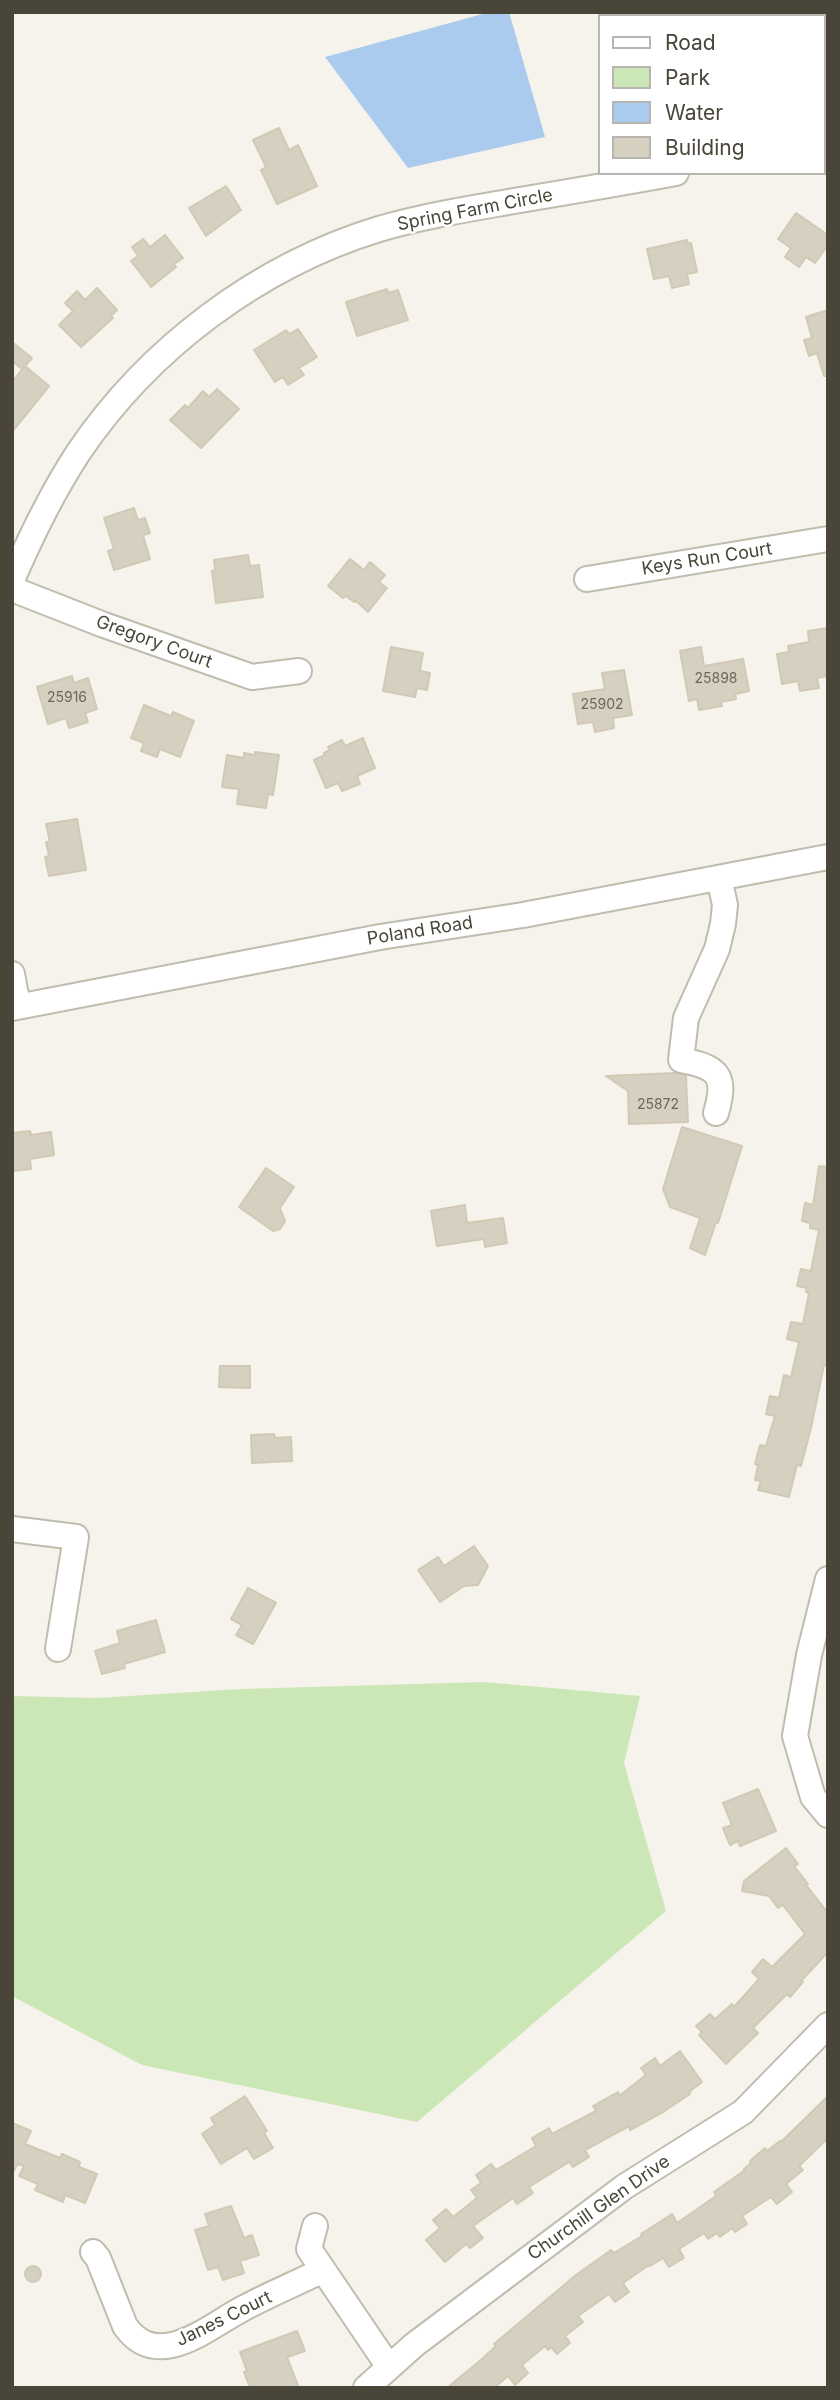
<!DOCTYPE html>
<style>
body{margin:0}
#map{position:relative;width:840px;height:2400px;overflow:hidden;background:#f5f3eb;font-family:Inter,sans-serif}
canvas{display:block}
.frame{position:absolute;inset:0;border:14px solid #494539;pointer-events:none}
.legend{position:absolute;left:598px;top:14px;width:228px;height:161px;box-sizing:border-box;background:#fff;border:2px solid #b6b5b0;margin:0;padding:9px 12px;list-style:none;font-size:21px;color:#494539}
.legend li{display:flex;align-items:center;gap:14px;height:35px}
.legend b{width:35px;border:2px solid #b6b5b0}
</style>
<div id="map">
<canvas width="840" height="2400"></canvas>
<div class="frame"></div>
<ul class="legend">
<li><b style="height:9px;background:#fff"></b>Road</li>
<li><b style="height:19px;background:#cce7b6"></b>Park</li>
<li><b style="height:19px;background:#abcbee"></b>Water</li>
<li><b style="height:19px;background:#d6d0c1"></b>Building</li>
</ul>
</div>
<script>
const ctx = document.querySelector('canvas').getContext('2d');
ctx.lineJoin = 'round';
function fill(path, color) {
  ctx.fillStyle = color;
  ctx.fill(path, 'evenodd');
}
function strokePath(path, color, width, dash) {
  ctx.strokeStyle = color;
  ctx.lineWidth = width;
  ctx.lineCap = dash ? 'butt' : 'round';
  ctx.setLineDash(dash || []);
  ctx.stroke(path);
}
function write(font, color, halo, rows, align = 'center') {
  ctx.font = font + ' Inter,sans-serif';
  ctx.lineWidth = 5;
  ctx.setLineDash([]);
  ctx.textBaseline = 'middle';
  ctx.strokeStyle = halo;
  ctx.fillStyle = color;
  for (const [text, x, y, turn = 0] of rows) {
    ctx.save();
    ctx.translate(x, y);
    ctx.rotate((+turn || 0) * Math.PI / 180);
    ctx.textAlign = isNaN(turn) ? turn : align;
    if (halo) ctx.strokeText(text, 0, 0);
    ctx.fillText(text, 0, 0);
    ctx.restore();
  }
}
fill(new Path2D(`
 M484,1682L640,1696L624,1763L666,1911L417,2122L142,2065L12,1996V1696L97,1698L241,1689Z`), '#cce7b6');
fill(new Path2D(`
 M490,12H509L545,137L408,168L325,57Z`), '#abcbee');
const building = new Path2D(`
 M279,128L289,150L298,145L317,186L277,204L261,170L266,167L253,140Z
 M226,186L241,210L206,236L189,208Z
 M796,213L828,235V245L815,263L806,257L799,267L785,257L791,248L778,239Z
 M165,235L183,258L174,264L176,267L151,287L131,261L138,256L132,247L143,239L150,247Z
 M687,240L688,244L691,243L697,272L687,274L689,284L672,288L669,276L654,279L647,249Z
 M97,288L117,310L111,316L113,318L81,347L59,325L73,311L65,303L77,291L85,300Z
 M387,289L388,293L398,290L408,320L357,336L346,302Z
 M828,310V376H824L817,353L809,356L804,340L812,338L806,317Z
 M298,329L317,357L299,368L304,375L288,385L283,377L275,382L254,350L286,330L289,334Z
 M12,342L32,358L25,366L49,386L12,432V382L24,367L22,369L12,361Z
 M217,389L239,409L201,448L170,420L185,405L188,408L203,391L209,397Z
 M134,508L138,520L145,518L150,533L143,535L150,559L114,570L108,551L114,549L104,518Z
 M248,555L250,566L259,565L263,597L216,603L212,571L215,570L214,560Z
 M350,559L364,570L370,562L385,575L379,582L387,588L368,612L356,601L354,602L346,596L343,598L328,586Z
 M828,628V676L817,678L819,688L800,691L798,681L782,684L777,654L789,652L788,646L809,642L808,631Z
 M391,647L423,653L420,671L430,673L427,690L417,688L415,697L383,691Z
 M701,647L704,666L743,659L749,691L735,694L736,699L721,702L722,706L699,710L697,699L689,701L680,651Z
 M624,670L632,715L613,718L614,728L595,732L593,722L578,724L573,694L605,689L602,673Z
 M72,676L74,683L88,678L97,709L85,713L88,722L69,728L66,718L48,724L37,687Z
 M144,705L171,716L173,712L194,721L180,757L160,749L157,757L141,751L144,743L131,738Z
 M363,738L375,768L357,776L360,784L342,791L338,783L326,788L314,760L325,755L324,753L330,750L328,747L342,740L345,746Z
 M255,752L279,755L273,795L268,794L266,808L237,804L239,789L222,787L227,755L244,758V753L255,755Z
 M77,819L86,870L49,876L45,857L49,856L46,842H50L46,824Z
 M676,1073L686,1076L688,1122L629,1124L628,1091L606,1076Z
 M682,1127L742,1146L718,1223L716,1222L705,1255L690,1248L700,1218L670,1207L663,1189Z
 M30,1131L31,1135L51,1132L54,1155L30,1159L31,1169L12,1171V1133Z
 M819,1166L828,1167V1366L824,1365L811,1428L801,1466L797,1465L789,1497L758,1490L761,1481L755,1480L758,1465L755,1464L760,1445L766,1446L775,1416L766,1414L770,1396L779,1398L784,1375L791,1377L799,1342L787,1339L791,1322L803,1324L809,1293L806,1292L807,1288L797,1286L801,1269L811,1271L819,1230L810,1228V1223L802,1221L805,1203L813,1205Z
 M266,1168L294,1187L280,1208L285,1221L280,1229L273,1231L239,1207Z
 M465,1205L467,1223L503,1218L507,1243L485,1247L484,1239L437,1246L431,1211Z
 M220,1366H250V1388L219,1387Z
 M274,1434L275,1438L291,1437L292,1461L252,1463L251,1435Z
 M474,1546L488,1566L478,1585L464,1586L440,1602L418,1570L438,1557L444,1566Z
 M248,1588L276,1603L253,1644L236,1635L242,1625L231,1619Z
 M156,1620L165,1652L124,1664L125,1668L102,1674L95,1651L120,1643L117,1631Z
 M758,1789L776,1831L740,1846L738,1841L730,1845L723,1828L732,1825L723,1803Z
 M786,1848L798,1864L794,1866L808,1884L806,1885L828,1913V1952L801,1981L803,1982L790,1997L787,1994L753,2028L758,2033L726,2064L699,2035L702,2032L696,2026L710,2014L715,2019L732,2004L734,2007L759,1979L752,1972L763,1959L772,1967L805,1934L783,1905L778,1908L769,1896L742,1891L744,1881Z
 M680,2051L702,2082L689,2092L690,2094L663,2112L630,2130L629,2126L585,2150L589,2157L573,2167L569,2162L529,2187L533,2193L517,2204L513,2198L473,2226L483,2238L470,2248L466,2244L445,2262L426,2240L440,2228L433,2220L446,2209L453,2217L477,2198L471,2190L481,2183L476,2175L491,2164L496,2170L536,2146L532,2138L549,2128L552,2134L596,2111L593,2106L618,2092L619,2096L646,2075L641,2068L655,2058L660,2066Z
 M245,2096L267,2131L264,2133L273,2148L254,2159L247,2148L221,2164L202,2134L215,2125L211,2118Z
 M828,2096V2138L799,2166L803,2170L786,2184L792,2192L777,2204L771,2197L742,2216L747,2224L735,2232L732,2228L720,2237L717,2233L708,2239L704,2233L679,2249L684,2258L669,2267L663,2258L650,2266L649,2265L623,2283L629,2292L615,2302L609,2294L578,2316L583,2322L565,2336L570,2343L557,2354L551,2347L548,2350L545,2346L522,2365L528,2373L515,2385L508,2376L494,2388H447L482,2359L496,2346L494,2344L576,2275L611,2250L614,2253L642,2236L641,2234L672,2214L677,2223L716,2196L714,2192L745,2170L744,2169L752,2162L750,2161L765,2148L767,2151L780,2141L781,2142Z
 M12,2123L31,2131L25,2144L60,2158L62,2154L80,2162L79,2167L97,2174L85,2203L65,2195L63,2202L35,2190L38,2184L19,2176L24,2166L17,2164L12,2175Z
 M231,2206L244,2238L252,2235L259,2255L240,2261L244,2273L223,2280L218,2267L208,2270L195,2230L209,2226L205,2214Z
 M25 2274a8 8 0 1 1 16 0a8 8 0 1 1-16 0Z
 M297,2331L305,2351L287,2357L299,2388H250L244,2372L247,2371L240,2352Z`);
fill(building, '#d6d0c1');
strokePath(building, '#d1c9b4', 2);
const minor = new Path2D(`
 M824,147H828
 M587,579L828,539
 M12,580C31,536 52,493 78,453C148,349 258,266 379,229C423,216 468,209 514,201C568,192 622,183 676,173
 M12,589L104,625L252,677L299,671
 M12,974L18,1006
 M12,1008L380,937L523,915L828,857
 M716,1113C727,1075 718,1067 681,1060L686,1018L717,949L723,924L725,905L719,878
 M12,1529L76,1537L58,1649
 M828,1579L809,1655L795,1736L813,1797L828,1815
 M315,2226L309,2249L389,2367
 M93,2252L98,2258L125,2326C158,2373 209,2326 244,2308C270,2294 297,2283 323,2270
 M366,2388L414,2345L624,2187L743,2112L828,2025`);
strokePath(minor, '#c0bcae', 28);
strokePath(minor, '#fff', 24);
write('14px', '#6c685b', null, [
 ["25898",716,679],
 ["25916",67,698],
 ["25902",602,705],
 ["25872",658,1105]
]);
write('18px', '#494539', '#fff', [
 ["Spring Farm Circle",475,210,-11],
 ["Keys Run Court",707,559,-9],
 ["Gregory Court",154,642,20],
 ["Poland Road",420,931,-9],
 ["Churchill Glen Drive",599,2208,-35],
 ["Janes Court",224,2319,-26]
]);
</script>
